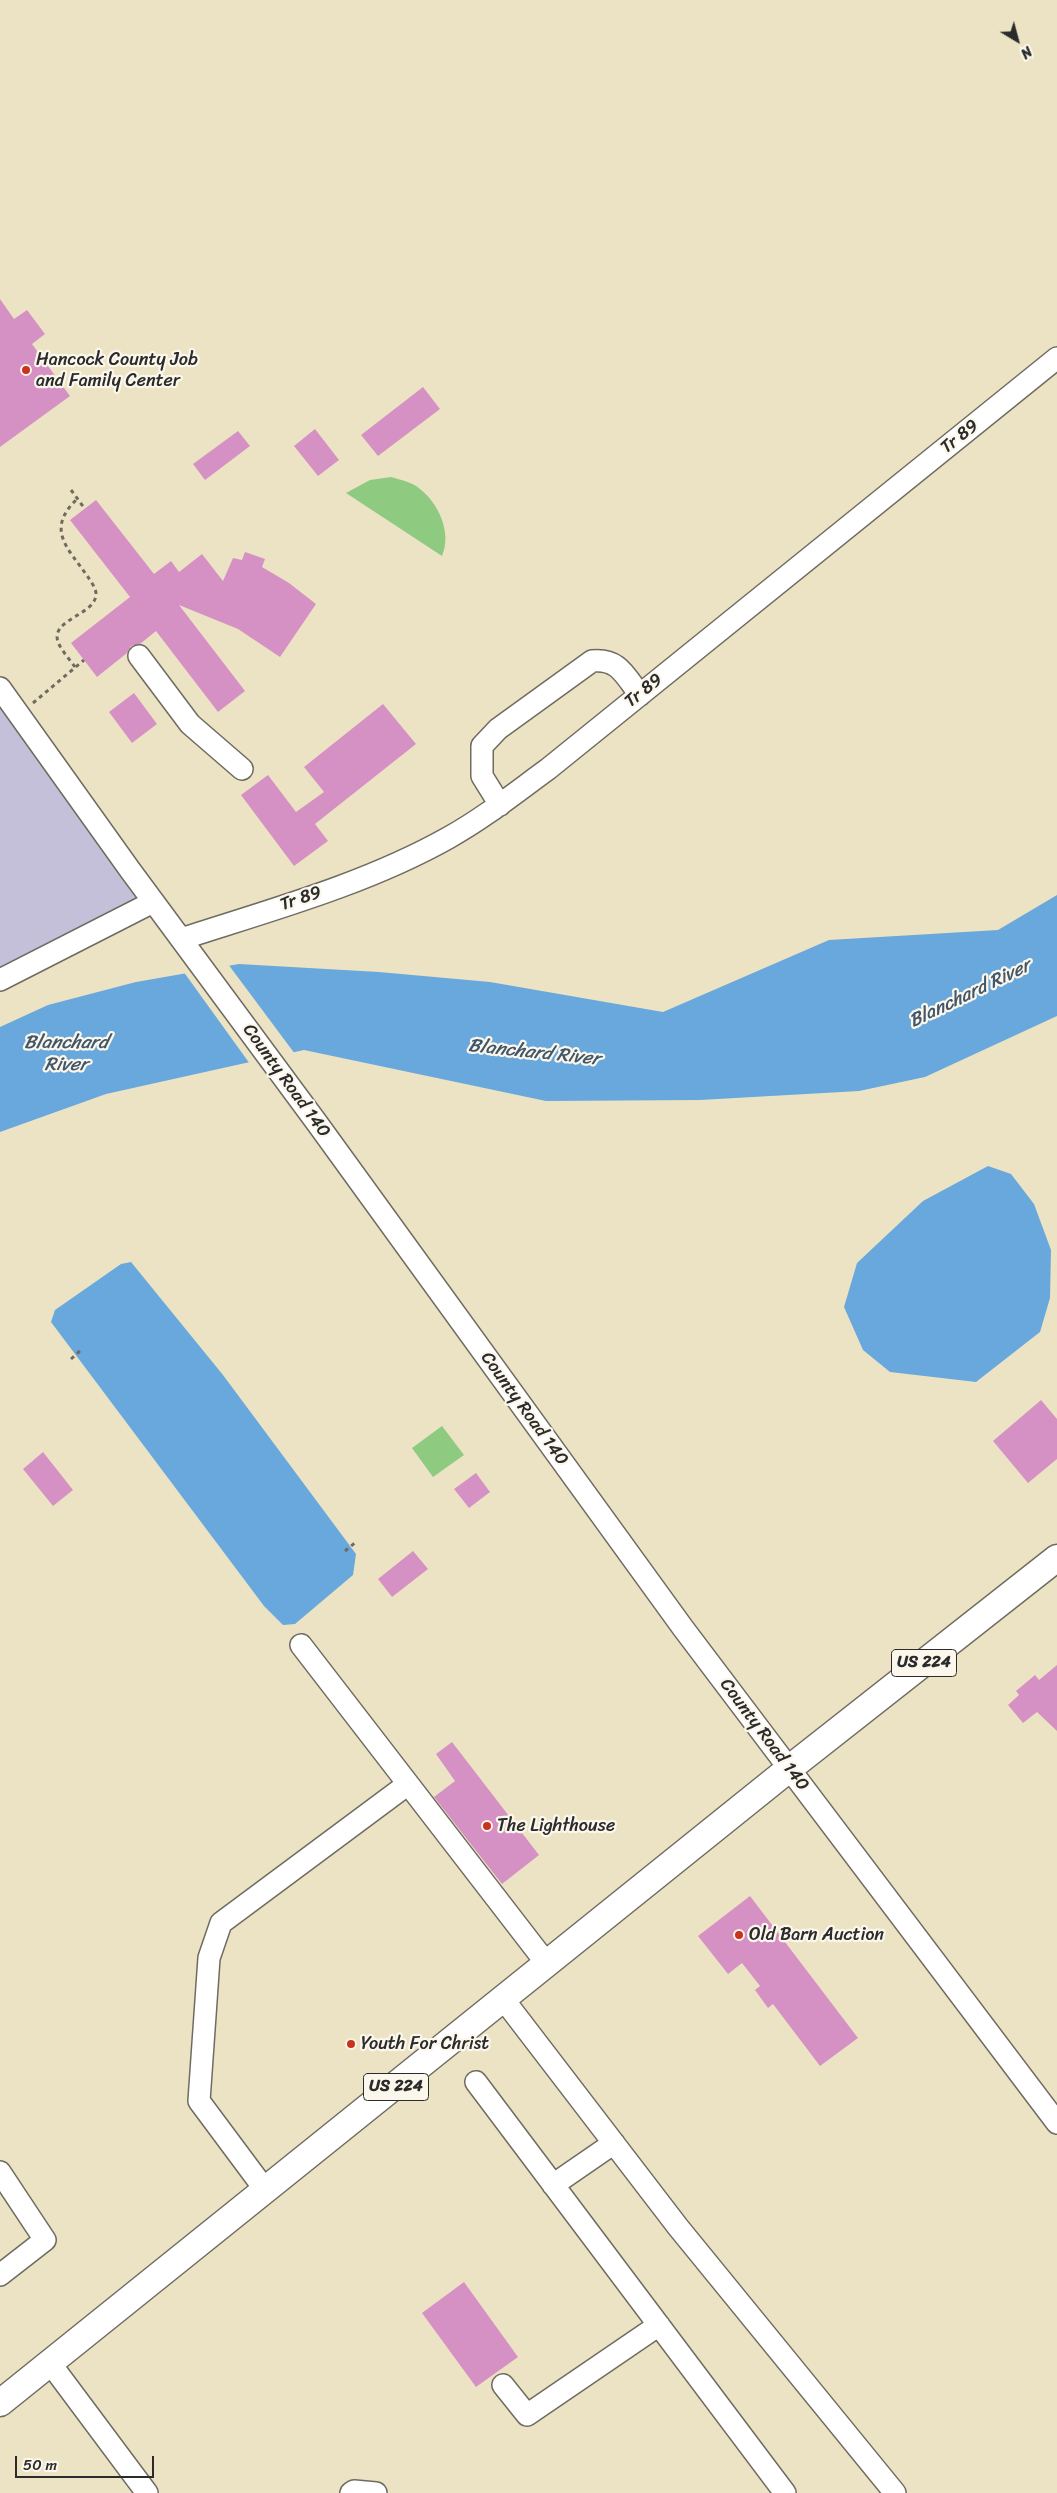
<!DOCTYPE html>
<style>
body{margin:0}
#map{position:relative;width:1057px;height:2493px;overflow:hidden;background:#ece3c4;font-family:Sriracha,sans-serif}
canvas{display:block}
.north{position:absolute;left:992px;top:15px;width:50px;height:50px;-webkit-text-stroke:4px #fbf7ec;paint-order:stroke;rotate:143deg;font-size:14px;font-weight:700;line-height:20px;text-align:center;color:#2b2b2b}
.north::after{content:'';display:block;margin:auto;width:18px;height:22px;background:#2b2b2b;clip-path:polygon(50% 0,100% 100%,50% 72%,0 100%)}
.scale{position:absolute;left:15px;top:2456px;width:139px;height:22px;box-sizing:border-box;border:2px solid #2b2b2b;border-top:0;padding-left:6px;font-size:15px;line-height:18px;white-space:nowrap;color:#2b2b2b;-webkit-text-stroke:4px #fbf7ec;paint-order:stroke}
</style>
<div id="map">
<canvas width="1057" height="2493"></canvas>
<div class="north">N</div>
<div class="scale">50 m</div>
</div>
<script>
const ctx = document.querySelector('canvas').getContext('2d');
ctx.lineJoin = 'round';
function fill(path, color) {
  ctx.fillStyle = color;
  ctx.fill(path, 'evenodd');
}
function strokePath(path, color, width, dash) {
  ctx.strokeStyle = color;
  ctx.lineWidth = width;
  ctx.lineCap = dash ? 'butt' : 'round';
  ctx.setLineDash(dash || []);
  ctx.stroke(path);
}
function write(font, color, halo, rows, align = 'center') {
  ctx.font = font + ' Sriracha,sans-serif';
  ctx.lineWidth = 4.5;
  ctx.setLineDash([]);
  ctx.textBaseline = 'middle';
  ctx.strokeStyle = halo;
  ctx.fillStyle = color;
  for (const [text, x, y, turn = 0] of rows) {
    ctx.save();
    ctx.translate(x, y);
    ctx.rotate((+turn || 0) * Math.PI / 180);
    ctx.textAlign = isNaN(turn) ? turn : align;
    if (halo) ctx.strokeText(text, 0, 0);
    ctx.fillText(text, 0, 0);
    ctx.restore();
  }
}
fill(new Path2D(`
 M0,692L153,902L0,980Z`), '#c5c0da');
fill(new Path2D(`
 M391,477C401,480 412,482 420,489C439,504 452,533 442,556L346,493L370,480Z
 M442,1426L464,1455L433,1477L412,1448Z`), '#8ecb81');
fill(new Path2D(`
 M1057,895V1016L925,1077L859,1091L700,1100L546,1101L304,1050L106,1094L0,1132V1027L48,1005L136,982L239,964L379,972L490,982L663,1012L829,940L998,930Z
 M988,1166L1011,1174L1034,1204L1051,1250L1050,1298L1040,1332L976,1382L890,1372L863,1350L844,1307L857,1263L923,1201Z
 M131,1262L223,1375L356,1554L353,1575L295,1624L283,1625L264,1606L51,1322L55,1310L121,1264Z`), '#69a8dc');
fill(new Path2D(`
 M228,964L295,1054L250,1064L183,971Z`), '#ece3c4');
fill(new Path2D(`
 M0,299L14,319L27,310L45,334L32,344L70,396L0,447Z
 M423,387L440,409L378,456L361,435Z
 M315,429L339,460L318,476L294,446Z
 M238,431L250,446L205,480L193,464Z
 M96,500L154,574L171,561L179,572L202,554L223,581L233,558L242,560L245,552L265,559L262,567L289,583L316,604L280,657L238,629L179,605L245,691L218,712L156,631L140,644L131,646L127,653L97,677L71,643L130,597L70,520Z
 M134,693L157,724L132,743L109,712Z
 M383,704L416,744L315,824L328,841L294,866L241,795L268,775L296,812L324,792L304,767Z
 M1041,1400L1057,1419V1459L1028,1483L993,1441Z
 M43,1452L73,1490L53,1506L23,1469Z
 M476,1473L490,1492L469,1508L454,1489Z
 M413,1551L428,1569L392,1597L378,1579Z
 M1057,1665V1731L1037,1712L1023,1723L1008,1705L1019,1695L1016,1691L1035,1675L1039,1680Z
 M452,1742L539,1855L502,1884L434,1797L455,1781L436,1754Z
 M750,1896L858,2038L820,2066L773,2004L768,2008L755,1990L760,1986L742,1963L728,1974L698,1936Z
 M464,2282L518,2357L476,2387L422,2313Z`), '#d691c4');
const minor = new Path2D(`
 M139,656L190,724L242,769
 M0,688L130,870L317,1123L683,1628L1057,2123
 M500,805L482,776V746L498,729L592,661C619,658 625,676 640,695
 M181,939C271,910 366,884 448,838C484,818 515,793 548,769L1057,358
 M0,980L153,902
 M301,1645L547,1964
 M504,2000L678,2227L895,2493
 M476,2082L785,2493
 M0,2172L45,2240L0,2275
 M553,2185L614,2143
 M266,2191L199,2101L209,1958L221,1923L408,1784
 M50,2363L147,2493
 M503,2385L527,2415L659,2325
 M351,2493L354,2491L376,2493`);
const major = new Path2D(`
 M0,2403L790,1768L1057,1558`);
strokePath(minor, '#6f6b61', 24);
strokePath(major, '#6f6b61', 29);
strokePath(new Path2D(`
 M71,490L85,509
 M75,667C70,660 61,650 58,642C50,619 96,615 96,594C96,588 91,582 88,577C68,548 45,530 77,499
 M33,703L84,660
 M71,1359L81,1350
 M345,1551L356,1542`), '#6f6b61', 3, [4, 4]);
strokePath(minor, '#fff', 21);
strokePath(major, '#fff', 26);
for (const [x, y, r, color] of [
 [26,370,5,"#c8321e"],
 [487,1826,5,"#c8321e"],
 [739,1935,5,"#c8321e"],
 [351,2044,5,"#c8321e"]
]) {
  const dot = new Path2D();
  dot.arc(x, y, r, 0, 2 * Math.PI);
  ctx.fillStyle = color;
  ctx.fill(dot);
  strokePath(dot, '#fbf7ec', 2);
}
for (const [x, y, w] of [
 [924,1663,65],
 [396,2087,65]
]) {
  const box = new Path2D();
  box.roundRect(x - w / 2, y - 13.5, w, 27, 4);
  ctx.fillStyle = '#fbf7ec';
  ctx.fill(box);
  strokePath(box, '#2b2b2b', 1);
}
write('bold 16px', '#2b2b2b', null, [
 ["US 224",924,1663],
 ["US 224",396,2087]
]);
write('18px', '#2b2b2b', '#fbf7ec', [
 ["Hancock County Job",36,360],
 ["and Family Center",36,381],
 ["The Lighthouse",497,1826],
 ["Old Barn Auction",749,1935],
 ["Youth For Christ",361,2044]
], 'left');
write('18px', '#2b2b2b', '#fbf7ec', [
 ["Tr 89",960,437,-39],
 ["Tr 89",644,691,-39],
 ["Tr 89",301,899,-19],
 ["County Road 140",286,1081,54],
 ["County Road 140",524,1409,54],
 ["County Road 140",764,1735,53]
]);
write('italic 19px', '#415769', '#fbf7ec', [
 ["Blanchard River",970,994,-26],
 ["Blanchard",66,1043],
 ["River",66,1065],
 ["Blanchard River",534,1053,6]
]);
</script>
